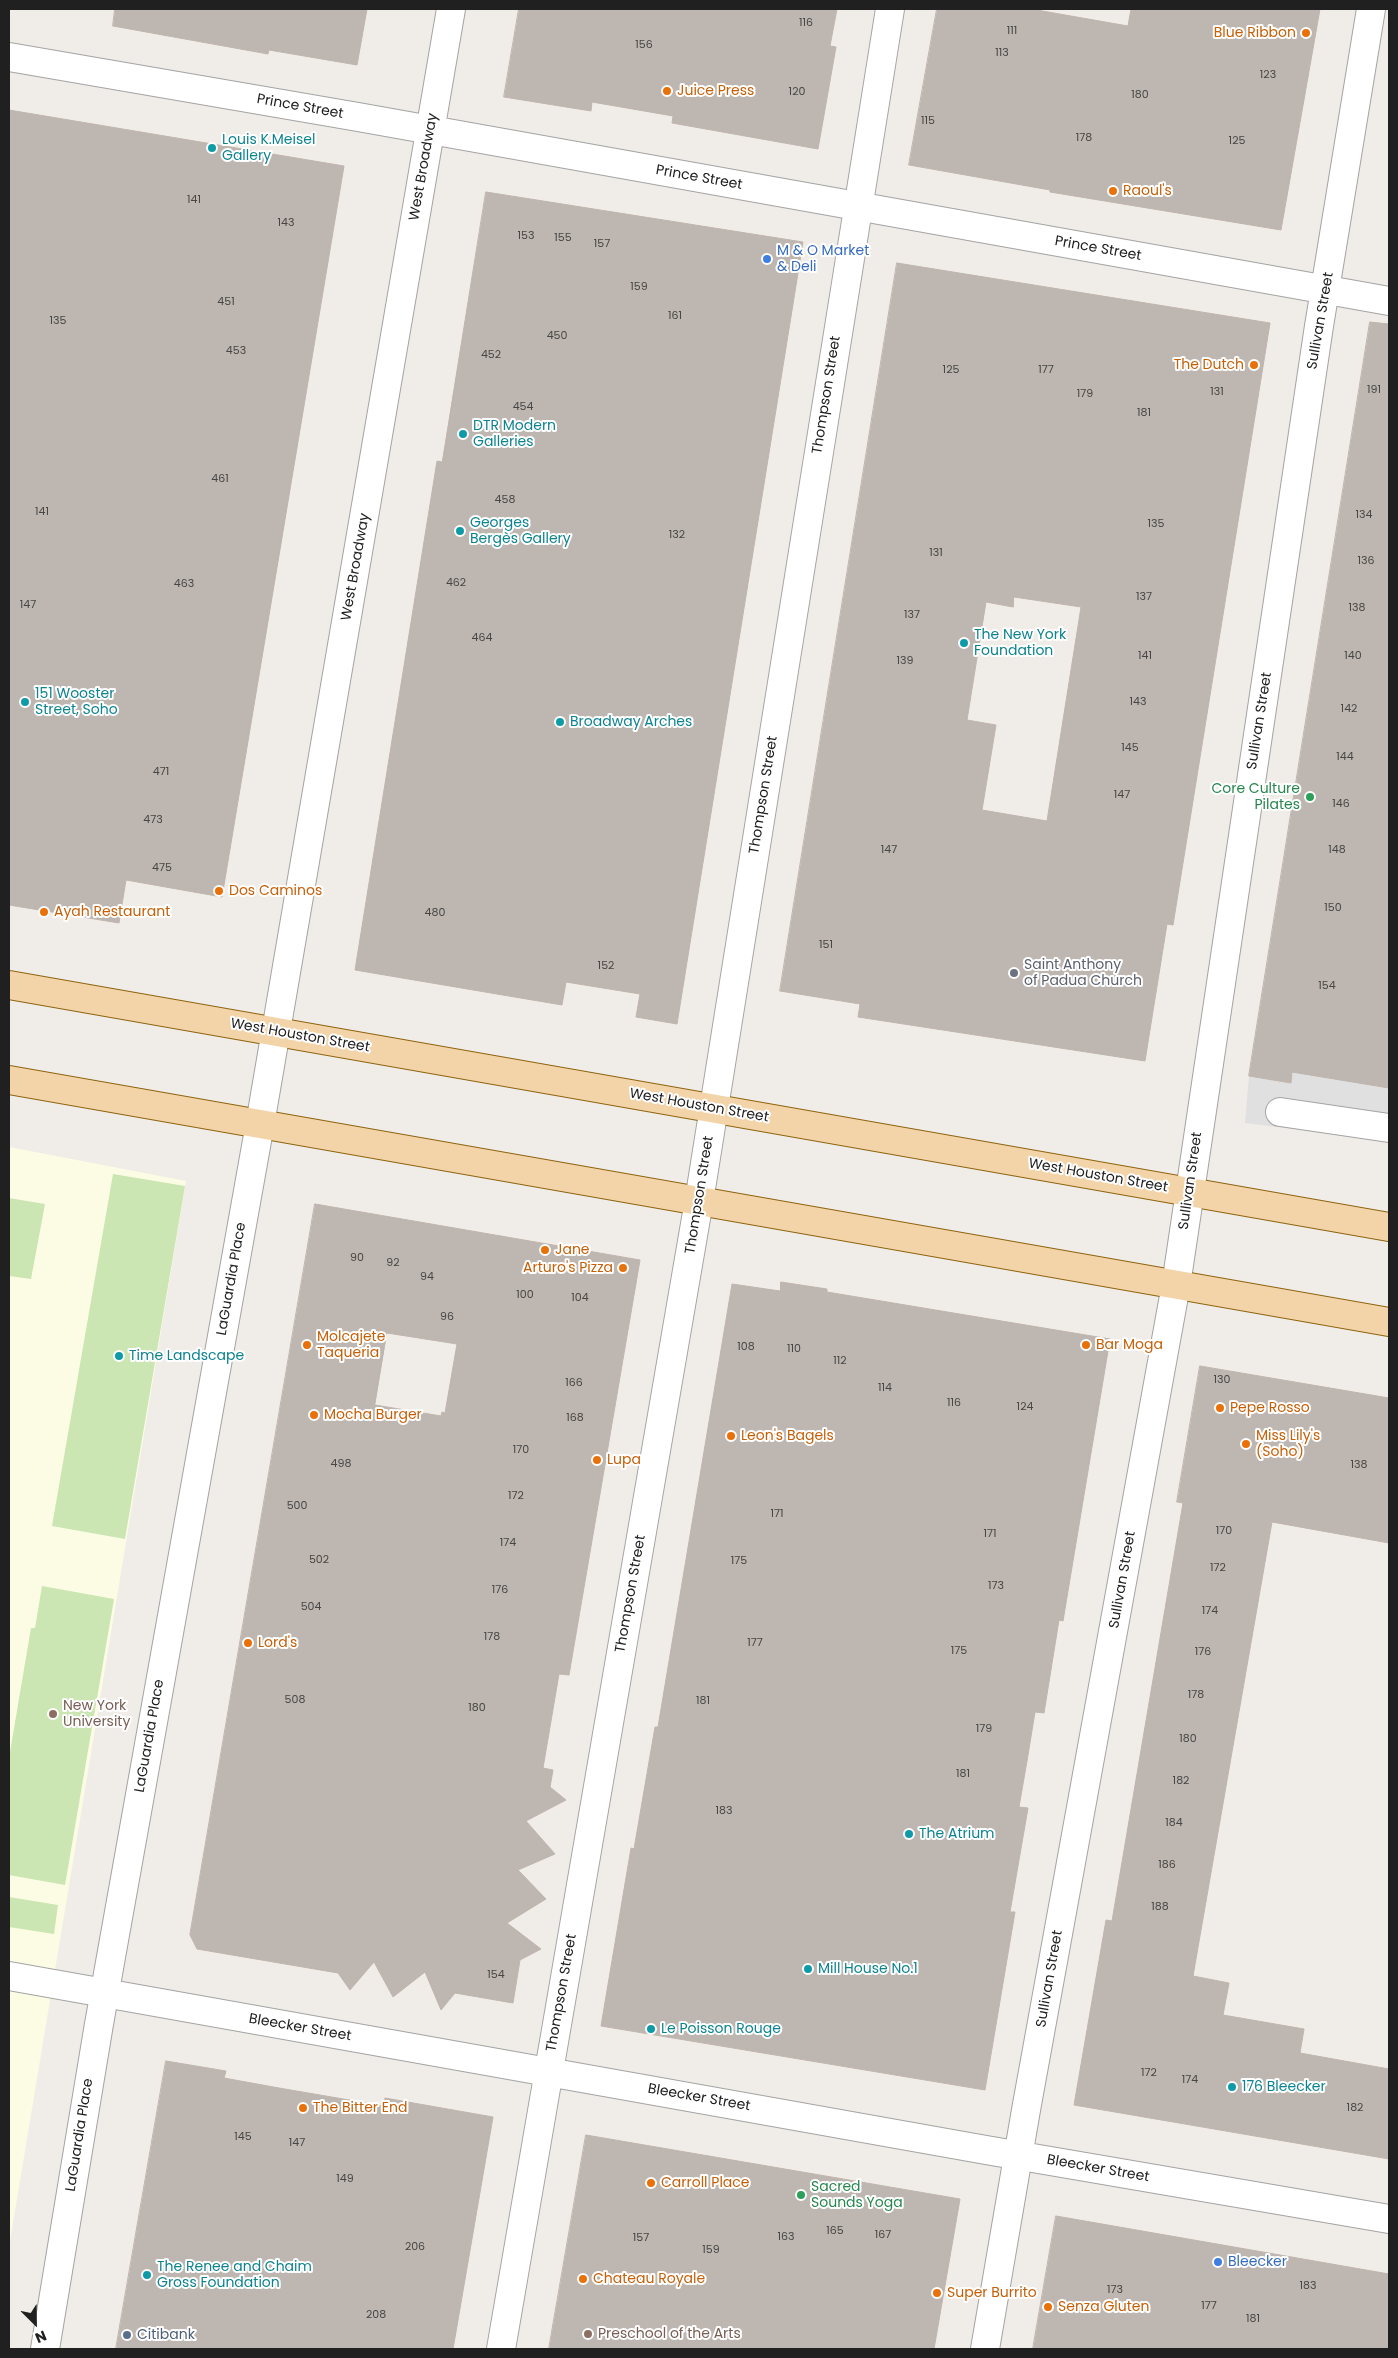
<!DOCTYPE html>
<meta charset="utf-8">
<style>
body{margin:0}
#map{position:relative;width:1398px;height:2358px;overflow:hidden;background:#f0ede8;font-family:Poppins,sans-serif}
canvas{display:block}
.frame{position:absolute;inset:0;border:10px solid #202020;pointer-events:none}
.north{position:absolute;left:10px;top:2298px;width:50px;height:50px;-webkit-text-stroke:4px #fff;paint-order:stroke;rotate:157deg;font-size:14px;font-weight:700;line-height:20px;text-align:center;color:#202020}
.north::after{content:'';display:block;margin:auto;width:18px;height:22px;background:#202020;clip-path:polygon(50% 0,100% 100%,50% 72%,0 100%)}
</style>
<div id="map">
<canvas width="1398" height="2358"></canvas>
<div class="frame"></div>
<div class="north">N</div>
</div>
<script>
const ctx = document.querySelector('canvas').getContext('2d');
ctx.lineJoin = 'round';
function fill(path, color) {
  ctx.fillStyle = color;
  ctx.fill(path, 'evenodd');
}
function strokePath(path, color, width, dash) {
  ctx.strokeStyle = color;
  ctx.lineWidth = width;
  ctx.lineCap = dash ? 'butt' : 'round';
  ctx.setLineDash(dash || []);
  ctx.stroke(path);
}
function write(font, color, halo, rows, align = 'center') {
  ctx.font = font + ' Poppins,sans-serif';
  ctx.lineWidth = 4;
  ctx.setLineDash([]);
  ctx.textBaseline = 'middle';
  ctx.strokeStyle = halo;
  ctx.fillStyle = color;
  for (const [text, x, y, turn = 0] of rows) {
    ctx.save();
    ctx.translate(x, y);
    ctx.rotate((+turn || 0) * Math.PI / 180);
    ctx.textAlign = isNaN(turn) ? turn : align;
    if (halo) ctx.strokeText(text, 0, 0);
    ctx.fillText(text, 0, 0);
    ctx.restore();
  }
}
fill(new Path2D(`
 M9,1147L186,1181L9,2247Z`), '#fcfce5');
fill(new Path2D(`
 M113,1174L185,1186L125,1539L52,1526Z
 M9,1198L45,1204L31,1279L9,1276Z
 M42,1586L114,1599L65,1885L9,1875V1758L31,1628H35Z
 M9,1897L58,1905L54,1934L9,1927Z`), '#cbe5b3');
fill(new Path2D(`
 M1292,1070L1387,1087L1389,1073V1141L1245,1123L1249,1076L1291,1083Z`), '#e0e0e0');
const building = new Path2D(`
 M115,9H367L357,65L269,50L268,54L113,26Z
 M519,9H837L830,46L836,47L818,149L672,123L673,116L592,102L591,111L504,97Z
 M937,9H1031L1128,26L1131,9H1320L1281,230L1050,192V190L909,165Z
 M9,110L344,166L222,897L126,880L119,923L9,905Z
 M486,192L803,242L677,1024L636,1017L640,994L566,982L562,1005L355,970L437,461L442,462Z
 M897,263L1270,323L1173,925L1167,924L1145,1061L858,1017L860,1004L780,991ZM1014,597L1081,607L1047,821L982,810L996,725L967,720L986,602L1013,607Z
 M1370,322L1389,324V1088L1292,1072L1291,1083L1249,1076Z
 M315,1204L640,1260L569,1675L559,1674L543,1768L553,1770L550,1787L566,1800L526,1821L555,1854L518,1870L546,1899L507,1923L541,1949L520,1960L513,2003L455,1993L441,2010L425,1972L393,1997L374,1962L350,1990L338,1973L197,1949L190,1935ZM387,1333L457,1344L445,1413L442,1412L441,1416L375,1405Z
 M781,1282L827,1289V1292L1110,1339L1063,1621L1059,1620L1044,1713L1035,1712L1027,1761L1019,1807L1028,1808L1010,1912H1015L985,2090L601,2026L631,1848L634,1849L655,1727H658L732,1284L780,1291Z
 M1200,1366L1389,1398V1543L1272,1522L1193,1976L1229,1983L1223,2015L1304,2029L1300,2053L1389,2069V2159L1074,2105L1106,1920L1112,1921L1148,1709L1183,1503L1177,1502Z
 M166,2061L226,2071L224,2078L279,2088L384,2106L385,2098L493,2117L453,2349H116Z
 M586,2135L960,2199L934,2349H549Z
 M1056,2216L1389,2274V2349H1033Z`);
fill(building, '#bdb6b1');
strokePath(building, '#c0b5ac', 1);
const minor = new Path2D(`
 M9,57L358,117L1389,301
 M1280,1112L1389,1128
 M9,1976L986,2150L1389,2219
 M45,2349L99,2024L260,1124L451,9
 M501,2349L699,1201L890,9
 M985,2349L1026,2110L1176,1285L1319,326L1371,9`);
const major = new Path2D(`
 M9,985L1389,1227
 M9,1080L1389,1322`);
strokePath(minor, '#a4a4a4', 30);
strokePath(major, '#8e640f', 30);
strokePath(minor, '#fff', 28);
strokePath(major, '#f3d4a9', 28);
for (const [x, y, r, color] of [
 [1306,33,5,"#e8710a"],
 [667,91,5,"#e8710a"],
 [212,148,5,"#0f9aa8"],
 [1113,191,5,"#e8710a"],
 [767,259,5,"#3f7fe0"],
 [1254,365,5,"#e8710a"],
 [463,434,5,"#0f9aa8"],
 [460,531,5,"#0f9aa8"],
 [964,643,5,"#0f9aa8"],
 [25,702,5,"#0f9aa8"],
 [560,722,5,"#0f9aa8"],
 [1310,797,5,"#2e9e5b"],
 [219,891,5,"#e8710a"],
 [44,912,5,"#e8710a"],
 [1014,973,5,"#6b7280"],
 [545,1250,5,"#e8710a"],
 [623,1268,5,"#e8710a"],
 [307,1345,5,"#e8710a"],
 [1086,1345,5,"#e8710a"],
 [119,1356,5,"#0f9aa8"],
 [1220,1408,5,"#e8710a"],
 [314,1415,5,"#e8710a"],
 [731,1436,5,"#e8710a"],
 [1246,1444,5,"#e8710a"],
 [597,1460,5,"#e8710a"],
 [248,1643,5,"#e8710a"],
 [53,1714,5,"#8d6e63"],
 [909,1834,5,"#0f9aa8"],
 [808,1969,5,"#0f9aa8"],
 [651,2029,5,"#0f9aa8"],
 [1232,2087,5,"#0f9aa8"],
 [303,2108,5,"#e8710a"],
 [651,2183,5,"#e8710a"],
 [801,2195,5,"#2e9e5b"],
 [1218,2262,5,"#3f7fe0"],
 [147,2275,5,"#0f9aa8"],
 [583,2279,5,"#e8710a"],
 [937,2293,5,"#e8710a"],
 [1048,2307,5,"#e8710a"],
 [588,2334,5,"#8d6e63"],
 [127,2335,5,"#5c6f8a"]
]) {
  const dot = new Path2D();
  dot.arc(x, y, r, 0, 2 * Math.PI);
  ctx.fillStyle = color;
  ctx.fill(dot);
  strokePath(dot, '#fff', 2);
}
write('11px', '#474644', null, [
 ["116",806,23],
 ["111",1012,31],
 ["156",644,45],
 ["113",1002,53],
 ["123",1268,75],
 ["120",797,92],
 ["180",1140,95],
 ["115",928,121],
 ["178",1084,138],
 ["125",1237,141],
 ["141",194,200],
 ["143",286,223],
 ["153",526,236],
 ["155",563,238],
 ["157",602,244],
 ["159",639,287],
 ["451",226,302],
 ["161",675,316],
 ["135",58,321],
 ["450",557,336],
 ["453",236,351],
 ["452",491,355],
 ["125",951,370],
 ["177",1046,370],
 ["191",1374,390],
 ["131",1217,392],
 ["179",1085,394],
 ["454",523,407],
 ["181",1144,413],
 ["461",220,479],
 ["458",505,500],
 ["141",42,512],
 ["134",1364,515],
 ["135",1156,524],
 ["132",677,535],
 ["131",936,553],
 ["136",1366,561],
 ["462",456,583],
 ["463",184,584],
 ["137",1144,597],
 ["147",28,605],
 ["138",1357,608],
 ["137",912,615],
 ["464",482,638],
 ["141",1145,656],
 ["140",1353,656],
 ["139",905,661],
 ["143",1138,702],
 ["142",1349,709],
 ["145",1130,748],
 ["144",1345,757],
 ["471",161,772],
 ["147",1122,795],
 ["146",1341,804],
 ["473",153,820],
 ["147",889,850],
 ["148",1337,850],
 ["475",162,868],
 ["150",1333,908],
 ["480",435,913],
 ["151",826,945],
 ["152",606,966],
 ["154",1327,986],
 ["90",357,1258],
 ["92",393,1263],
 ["94",427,1277],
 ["100",525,1295],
 ["104",580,1298],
 ["96",447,1317],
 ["108",746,1347],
 ["110",794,1349],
 ["112",840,1361],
 ["130",1222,1380],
 ["166",574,1383],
 ["114",885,1388],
 ["116",954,1403],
 ["124",1025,1407],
 ["168",575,1418],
 ["170",521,1450],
 ["498",341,1464],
 ["138",1359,1465],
 ["172",516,1496],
 ["500",297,1506],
 ["171",777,1514],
 ["170",1224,1531],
 ["171",990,1534],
 ["174",508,1543],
 ["502",319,1560],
 ["175",739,1561],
 ["172",1218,1568],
 ["173",996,1586],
 ["176",500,1590],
 ["504",311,1607],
 ["174",1210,1611],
 ["178",492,1637],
 ["177",755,1643],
 ["175",959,1651],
 ["176",1203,1652],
 ["178",1196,1695],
 ["508",295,1700],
 ["181",703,1701],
 ["180",477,1708],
 ["179",984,1729],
 ["180",1188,1739],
 ["181",963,1774],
 ["182",1181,1781],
 ["183",724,1811],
 ["184",1174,1823],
 ["186",1167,1865],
 ["188",1160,1907],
 ["154",496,1975],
 ["172",1149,2073],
 ["174",1190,2080],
 ["182",1355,2108],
 ["145",243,2137],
 ["147",297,2143],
 ["149",345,2179],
 ["165",835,2231],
 ["167",883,2235],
 ["163",786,2237],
 ["157",641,2238],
 ["206",415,2247],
 ["159",711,2250],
 ["183",1308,2286],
 ["173",1115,2290],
 ["177",1209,2306],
 ["208",376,2315],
 ["181",1253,2319]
]);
write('14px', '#c56008', '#fff', [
 ["Blue Ribbon",1296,33,"right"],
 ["Juice Press",677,91],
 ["Raoul's",1123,191],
 ["The Dutch",1244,365,"right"],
 ["Dos Caminos",229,891],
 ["Ayah Restaurant",54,912],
 ["Jane",555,1250],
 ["Arturo's Pizza",613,1268,"right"],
 ["Molcajete",317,1337],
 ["Taqueria",317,1353],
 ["Bar Moga",1096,1345],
 ["Pepe Rosso",1230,1408],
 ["Mocha Burger",324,1415],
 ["Leon's Bagels",741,1436],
 ["Miss Lily's",1256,1436],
 ["(Soho)",1256,1452],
 ["Lupa",607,1460],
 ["Lord's",258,1643],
 ["The Bitter End",313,2108],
 ["Carroll Place",661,2183],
 ["Chateau Royale",593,2279],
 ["Super Burrito",947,2293],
 ["Senza Gluten",1058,2307]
], 'left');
write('14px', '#202020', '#fff', [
 ["Prince Street",300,107,10],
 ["West Broadway",424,167,-80],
 ["Prince Street",699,178,10],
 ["Prince Street",1098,249,10],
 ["Sullivan Street",1321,321,-80],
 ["Thompson Street",827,395,-81],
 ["West Broadway",356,567,-80],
 ["Sullivan Street",1260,721,-81],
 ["Thompson Street",764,795,-81],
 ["West Houston Street",300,1036,10],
 ["West Houston Street",699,1106,10],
 ["West Houston Street",1098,1176,10],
 ["Sullivan Street",1191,1181,-82],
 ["Thompson Street",700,1195,-81],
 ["LaGuardia Place",232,1279,-80],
 ["Sullivan Street",1123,1580,-80],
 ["Thompson Street",631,1594,-80],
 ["LaGuardia Place",150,1736,-80],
 ["Sullivan Street",1050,1979,-80],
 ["Thompson Street",562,1993,-80],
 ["Bleecker Street",300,2028,10],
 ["Bleecker Street",699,2098,10],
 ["LaGuardia Place",80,2135,-81],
 ["Bleecker Street",1098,2169,10]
]);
write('14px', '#0d838f', '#fff', [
 ["Louis K.Meisel",222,140],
 ["Gallery",222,156],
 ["DTR Modern",473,426],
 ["Galleries",473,442],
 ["Georges",470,523],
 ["Bergès Gallery",470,539],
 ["The New York",974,635],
 ["Foundation",974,651],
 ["151 Wooster",35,694],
 ["Street, Soho",35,710],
 ["Broadway Arches",570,722],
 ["Time Landscape",129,1356],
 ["The Atrium",919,1834],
 ["Mill House No.1",818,1969],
 ["Le Poisson Rouge",661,2029],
 ["176 Bleecker",1242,2087],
 ["The Renee and Chaim",157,2267],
 ["Gross Foundation",157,2283]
], 'left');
write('14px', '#366cbe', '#fff', [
 ["M & O Market",777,251],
 ["& Deli",777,267],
 ["Bleecker",1228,2262]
], 'left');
write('14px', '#27864d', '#fff', [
 ["Core Culture",1300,789],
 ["Pilates",1300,805],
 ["Sacred",811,2187,"left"],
 ["Sounds Yoga",811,2203,"left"]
], 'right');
write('14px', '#5b616d', '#fff', [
 ["Saint Anthony",1024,965],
 ["of Padua Church",1024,981]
], 'left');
write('14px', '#785e54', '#fff', [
 ["New York",63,1706],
 ["University",63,1722],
 ["Preschool of the Arts",598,2334]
], 'left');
write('14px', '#4e5e75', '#fff', [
 ["Citibank",137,2335]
], 'left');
</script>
